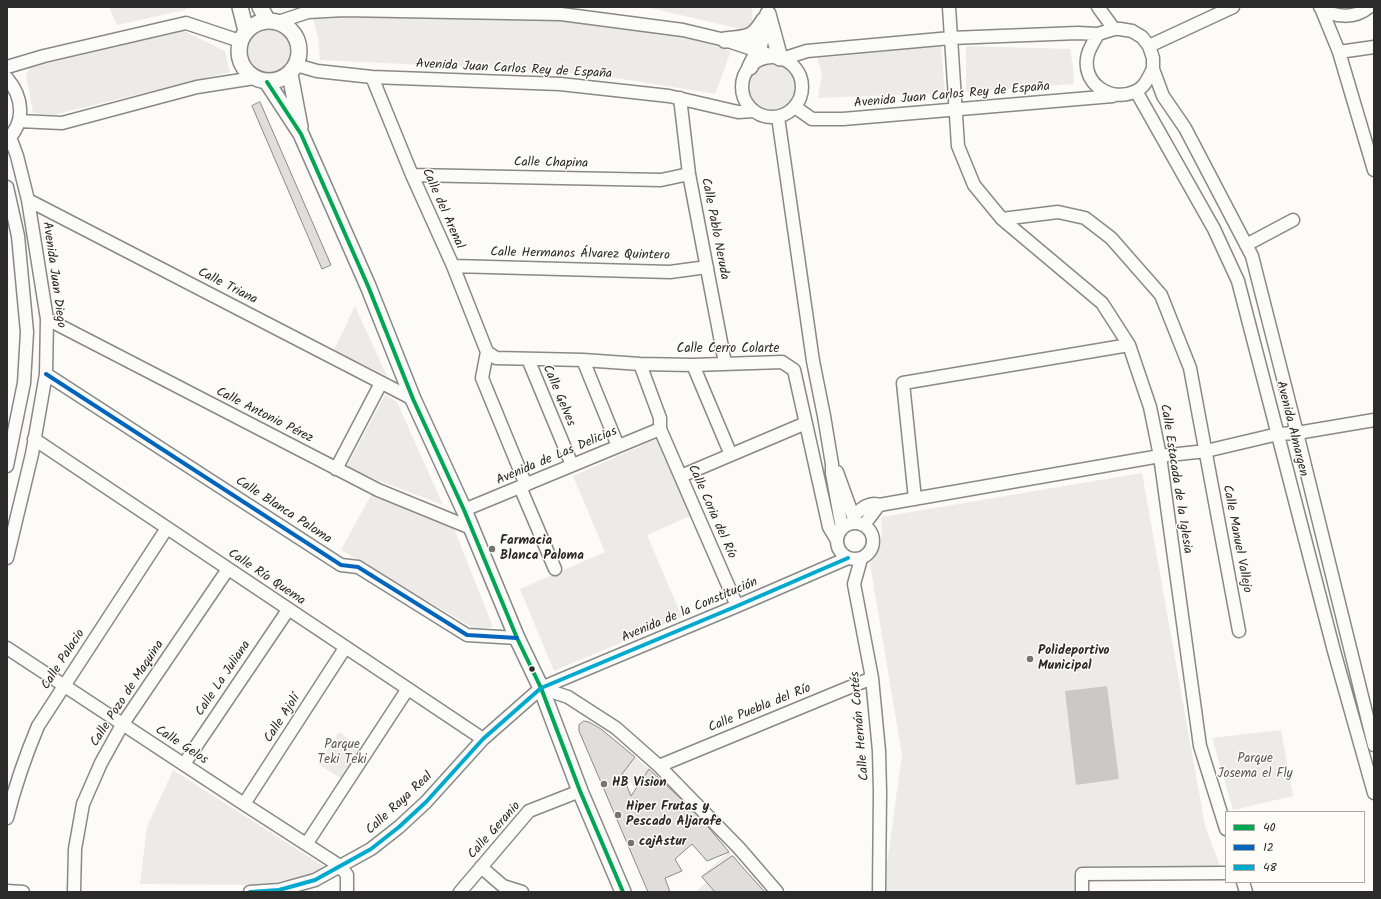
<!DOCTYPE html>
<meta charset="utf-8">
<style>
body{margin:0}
#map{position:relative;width:1381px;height:899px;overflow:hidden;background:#fcfbf8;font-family:Kalam,sans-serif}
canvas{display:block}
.frame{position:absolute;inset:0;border:8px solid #2b2b2b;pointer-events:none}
.legend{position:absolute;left:1225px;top:811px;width:140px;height:72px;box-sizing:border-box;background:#fdfcf7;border:1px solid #a9a8a5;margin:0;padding:5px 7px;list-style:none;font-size:12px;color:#2b2b2b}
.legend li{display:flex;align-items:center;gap:8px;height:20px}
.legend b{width:20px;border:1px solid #a9a8a5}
</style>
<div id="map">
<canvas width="1381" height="899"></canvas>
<div class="frame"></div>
<ul class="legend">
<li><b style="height:5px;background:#00a651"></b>40</li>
<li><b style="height:5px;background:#0065bd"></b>12</li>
<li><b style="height:5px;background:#00a9ce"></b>48</li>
</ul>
</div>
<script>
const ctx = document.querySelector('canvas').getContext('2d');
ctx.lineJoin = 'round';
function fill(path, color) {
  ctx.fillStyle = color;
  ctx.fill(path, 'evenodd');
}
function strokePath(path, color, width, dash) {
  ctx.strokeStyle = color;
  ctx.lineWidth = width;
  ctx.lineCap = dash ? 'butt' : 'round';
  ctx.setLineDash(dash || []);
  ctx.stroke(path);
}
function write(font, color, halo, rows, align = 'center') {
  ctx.font = font + ' Kalam,sans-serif';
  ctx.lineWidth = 3;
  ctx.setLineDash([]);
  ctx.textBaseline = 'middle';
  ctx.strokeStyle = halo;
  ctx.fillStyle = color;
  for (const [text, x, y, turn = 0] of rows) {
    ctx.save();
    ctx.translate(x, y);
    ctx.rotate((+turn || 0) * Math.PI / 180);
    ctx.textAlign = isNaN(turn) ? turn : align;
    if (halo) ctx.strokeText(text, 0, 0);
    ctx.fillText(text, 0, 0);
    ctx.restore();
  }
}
fill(new Path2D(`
 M109,7H190L185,10L117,25Z
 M729,852L748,873L729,892H695L707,882L701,876Z`), '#ecebe7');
fill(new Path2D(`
 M637,7H752L753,26L741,29L650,8Z
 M377,17L560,21L684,36L731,51L715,94L623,79L552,71L320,60L318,37L313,19Z
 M245 52a24 24 0 1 1 48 0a24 24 0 1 1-48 0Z
 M184,31L225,51L230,72L53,115L33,113L26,74L31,67Z
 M941,46L945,93L818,98L822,73L817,58Z
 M966,46L1070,49L1073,67L1074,84L966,92Z
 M749 87a23 23 0 1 1 46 0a23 23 0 1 1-46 0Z
 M355,306L387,376L334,350Z
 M385,395L397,402L443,505L346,468Z
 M657,439L690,516L647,535L682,617L554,671L520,589L605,552L573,476Z
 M1142,473L1205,826L1224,877L1087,879L1081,892H883L902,755L870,564C882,545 883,538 881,517Z
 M371,495L453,526L493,627L475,629L341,550Z
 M1281,730L1293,796L1233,810L1212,738Z
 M339,732L362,749L342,779L318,764Z
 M635,757L649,769L635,790L631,782L626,785L621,775Z
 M173,770L331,871L261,885L140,884L147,827Z`), '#ecebe8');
fill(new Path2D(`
 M1107,686L1119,779L1076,785L1065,691Z`), '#cac9c6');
const building = new Path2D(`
 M260,102L331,265L322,269L252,106Z
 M584,721L589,722L601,729L635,757L622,774L631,796L649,769L681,799L704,822L729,852L707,861L692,844L675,859L682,871L665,878L670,892H648L579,731V725Z
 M733,856L744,869L765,892H715L702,877Z`);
fill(building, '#dfdedc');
strokePath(building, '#898987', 1);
const minor = new Path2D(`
 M949,7L958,146L974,185L1002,219L1102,303L1129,345L1150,407L1160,456L1200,746L1226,829
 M1098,7L1114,29
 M1320,7C1334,18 1355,19 1369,7
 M1321,8L1339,52L1374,170
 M278,22L308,12L344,10L561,14L683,30L725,40L776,57
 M1149,46L1233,7
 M1339,52L1374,47
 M742 87a30 30 0 1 1 60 0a30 30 0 1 1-60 0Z
 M782,59L807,51L951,38L1078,33L1098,34
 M296,65L317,71L372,77L560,84L669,96L738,112L754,111
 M7,67L44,56L186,23L240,41
 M1153,69C1148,78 1145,87 1136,91C1110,104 1080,82 1088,54C1090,47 1095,40 1098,34L1114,29H1120L1132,31L1142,37L1149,46L1153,58V69L1163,96L1185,128L1252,256L1297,433L1374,745
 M372,77L412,175L453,266L487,352
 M7,78C23,97 26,122 7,140
 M1136,91L1214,229L1238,281L1334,651L1374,793
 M680,98L689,174L725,363
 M795,107L812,119H843L1113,96
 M778,117L813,361L824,416L832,464V473L842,528
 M19,121L62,123L197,87L254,78
 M412,175L661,180L689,174
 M7,187L18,236L27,332L24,383L7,466
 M28,200L413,399
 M1002,219L1058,212L1085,218L1111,238L1161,295L1190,368L1239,631
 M1246,245L1293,220
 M453,266L670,272L707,267
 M47,319L378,490L471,528
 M487,352L496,358L583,360L640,364L693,365L782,362L794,370L829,527L837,540
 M487,352L482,378L526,485
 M528,359L572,465
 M583,360L618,446
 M640,364L660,418V429L737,606
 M693,365L731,455
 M46,374L341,565L358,567L467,635L517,638
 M34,439L483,739
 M336,469L381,383
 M837,472L853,516L854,522
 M681,476L806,423
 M520,487L555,569
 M915,499L903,383L1129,345
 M464,510L660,429
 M853,516C860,510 869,501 879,505L1160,456L1206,451L1278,434L1297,433L1374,420
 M837 541a18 18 0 1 1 36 0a18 18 0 1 1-36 0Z
 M864,525L879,505
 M7,558L32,454L46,374L47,319L28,200L17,156L10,137
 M861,559L854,584L872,678L879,751L880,792L879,892
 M7,648L244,804L340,866L347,875V892
 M541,688L568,697L616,728L659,766L739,848L777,892
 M184,764L288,610
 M659,766L872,678
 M244,804L345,648
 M7,818C15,786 25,757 38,726L167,528
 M307,843L407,690
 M481,867L503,886L522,892
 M1243,882L1246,892
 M7,891L23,892
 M74,892L75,849L83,804L101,763L122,725L228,569
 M250,892L279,890L315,880L371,849L399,827L426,802L483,739L541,688L737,606L848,558
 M460,892L529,811L580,791
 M1082,892V874L1226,873`);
const major = new Path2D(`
 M240,7L246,31
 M260,7L268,21
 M768,14L780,58
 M239 51a30 30 0 1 1 60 0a30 30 0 1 1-60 0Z
 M725,40C747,37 752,40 764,20
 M750,67L758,51L768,14
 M290,74L300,127
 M267,82L301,134L368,286L413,399L464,510L517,638L541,688L580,791L623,892`);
strokePath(minor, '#898987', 15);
strokePath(major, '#898987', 18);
strokePath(minor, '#fbfbf9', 12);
strokePath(major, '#fbfbf9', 15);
strokePath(new Path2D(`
 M267,82L301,134L368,286L413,399L464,510L517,638L541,688L580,791L623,892`), '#00a651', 4);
strokePath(new Path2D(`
 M46,374L341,565L358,567L467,635L517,638`), '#0065bd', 4);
strokePath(new Path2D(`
 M250,892L279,890L315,880L371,849L399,827L426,802L483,739L541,688L737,606L848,558`), '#00a9ce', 4);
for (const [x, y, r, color] of [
 [492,549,4,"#747473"],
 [1030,659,4,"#747473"],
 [532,669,3.5,"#2b2b2b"],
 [604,784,4,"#747473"],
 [618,815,4,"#747473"],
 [631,843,4,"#747473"]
]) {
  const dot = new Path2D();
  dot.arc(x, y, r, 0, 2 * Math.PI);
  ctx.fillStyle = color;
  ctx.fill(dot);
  strokePath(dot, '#fdfcf7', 1.5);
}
write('13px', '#2b2b2b', '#fdfcf7', [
 ["Avenida Juan Carlos Rey de España",514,70,3],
 ["Avenida Juan Carlos Rey de España",952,96,-5],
 ["Calle Chapina",551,164,1],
 ["Calle del Arenal",442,209,66],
 ["Calle Pablo Neruda",714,229,79],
 ["Calle Hermanos Álvarez Quintero",580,255,1],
 ["Avenida Juan Diego",53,275,82],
 ["Calle Triana",227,287,27],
 ["Calle Cerro Colarte",728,350],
 ["Calle Gelves",558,396,67],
 ["Calle Antonio Pérez",264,416,27],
 ["Avenida Almargen",1291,429,76],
 ["Avenida de Las Delicias",557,457,-23],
 ["Calle Estacada de la Iglesia",1175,479,81],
 ["Calle Blanca Paloma",283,511,33],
 ["Calle Coria del Río",711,512,66],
 ["Calle Manuel Vallejo",1236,539,79],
 ["Calle Río Quema",266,578,34],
 ["Avenida de la Constitución",690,611,-23],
 ["Calle Palacio",64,660,-57],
 ["Calle La Juliana",224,679,-56],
 ["Calle Pozo de Maquina",128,694,-57],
 ["Calle Puebla del Río",760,709,-22],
 ["Calle Ajolí",283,719,-57],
 ["Calle Hernán Cortés",861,726,-95],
 ["Calle Gelos",181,746,33],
 ["Calle Raya Real",400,804,-43],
 ["Calle Geranio",495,831,-48]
]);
write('bold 13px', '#2b2b2b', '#fdfcf7', [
 ["Farmacia",500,542],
 ["Blanca Paloma",500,557],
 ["Polideportivo",1038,652],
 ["Municipal",1038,667],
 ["HB Vision",612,784],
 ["Hiper Frutas y",626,808],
 ["Pescado Aljarafe",626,823],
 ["cajAstur",639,843]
], 'left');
write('13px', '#585857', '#fdfcf7', [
 ["Parque",342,746],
 ["Teki Teki",342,761],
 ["Parque",1255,760],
 ["Josema el Fly",1255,775]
]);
</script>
